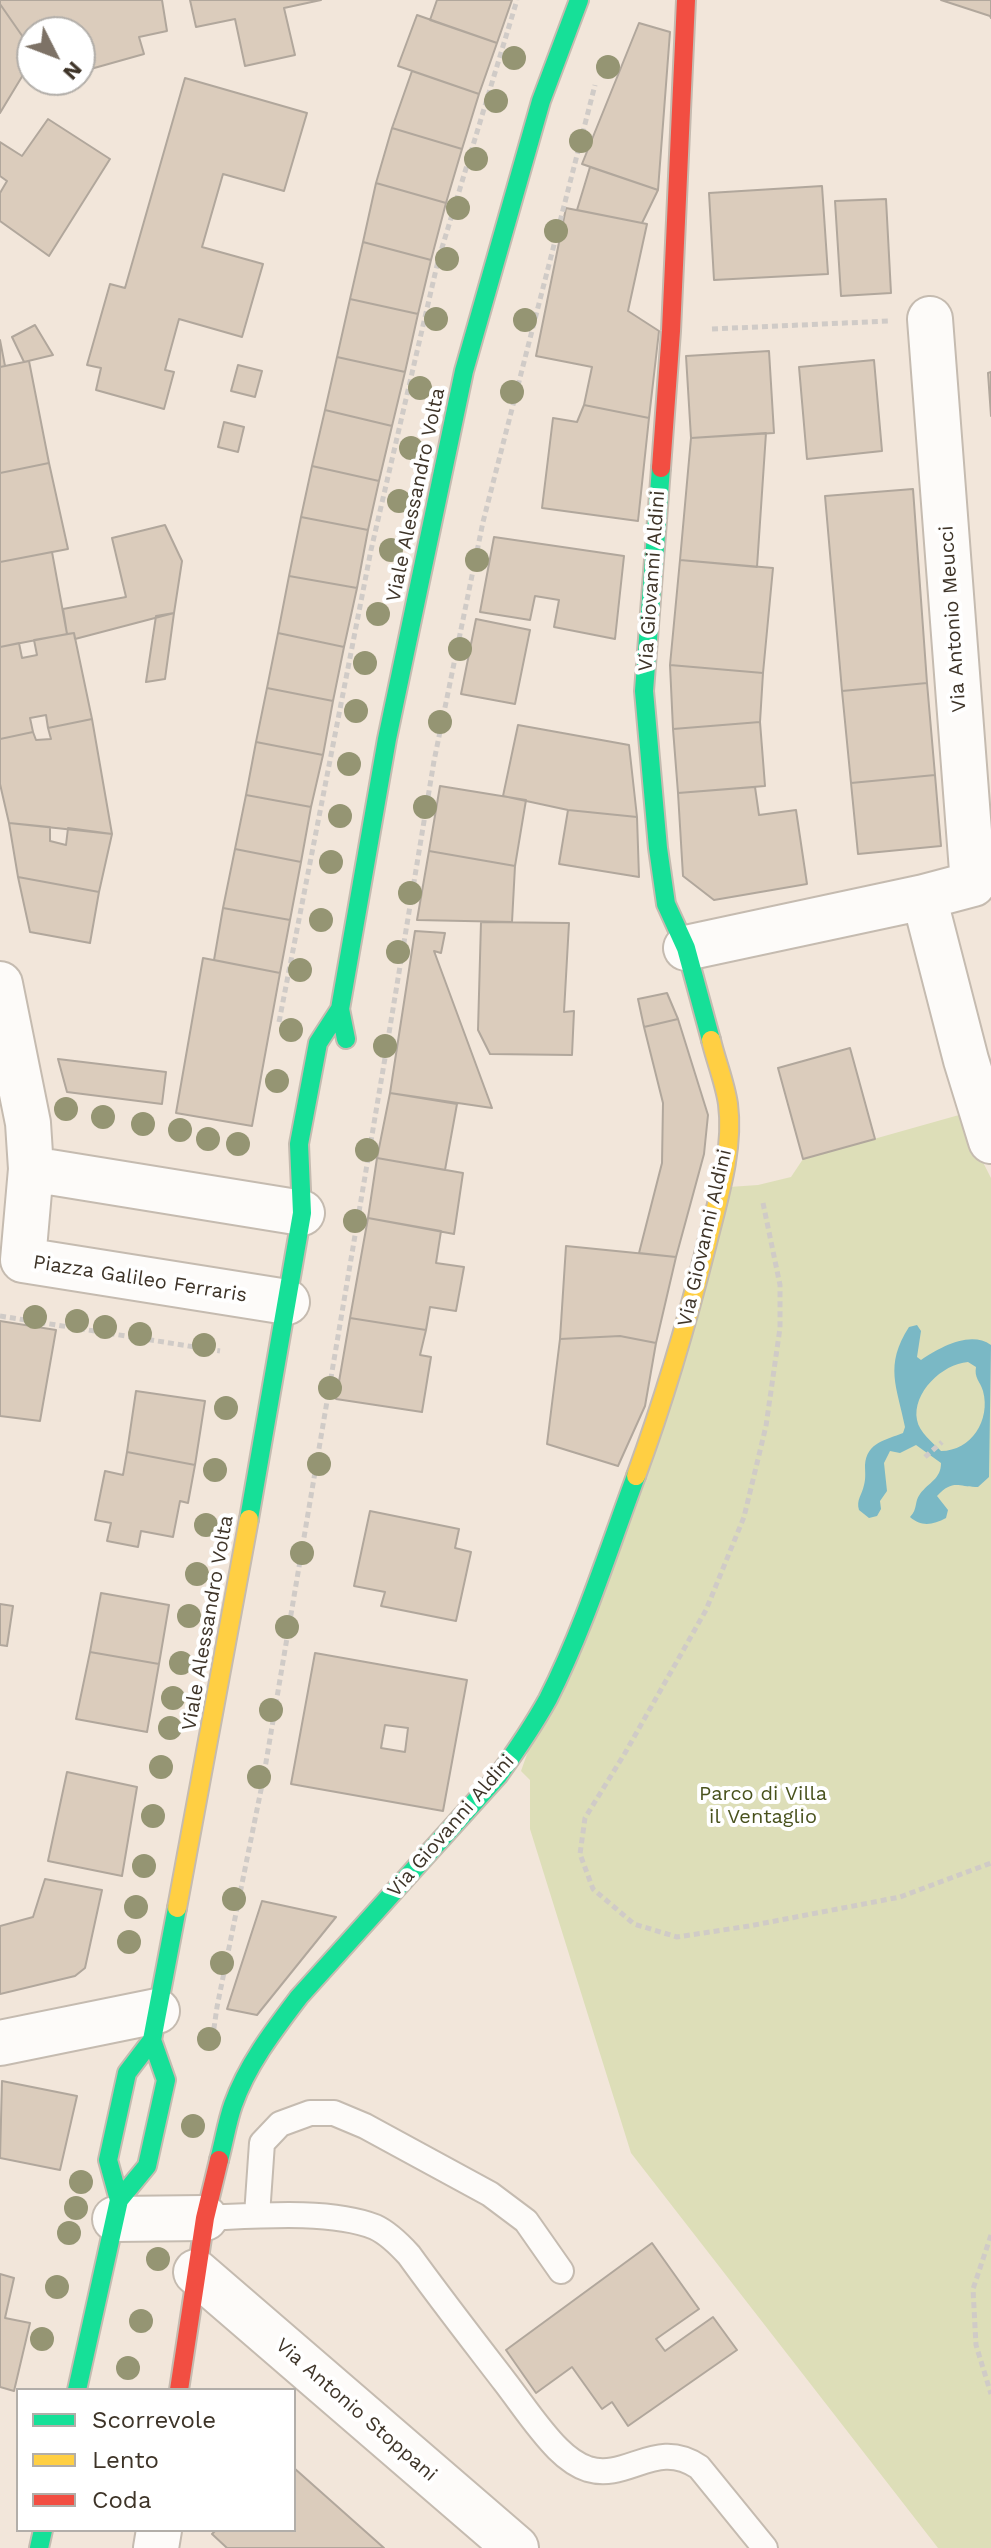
<!DOCTYPE html>
<style>
body{margin:0}
#map{position:relative;width:991px;height:2548px;overflow:hidden;background:#f2e6da;font-family:"Work Sans",sans-serif}
canvas{display:block}
.legend{position:absolute;left:16px;top:2388px;width:280px;height:144px;box-sizing:border-box;background:#fff;border:2px solid #b2aea9;margin:0;padding:10px 14px;list-style:none;font-size:24px;color:#3e3428}
.legend li{display:flex;align-items:center;gap:16px;height:40px}
.legend b{width:40px;border:2px solid #b2aea9}
.north{position:absolute;left:16px;top:16px;width:80px;height:80px;box-sizing:border-box;background:#fff;border:2px solid #b2aea9;border-radius:50%;rotate:132deg;font-size:22px;font-weight:700;line-height:32px;text-align:center;color:#3e3428}
.north::after{content:'';display:block;margin:auto;width:28px;height:36px;background:#7d7266;clip-path:polygon(50% 0,100% 100%,50% 72%,0 100%)}
</style>
<div id="map">
<canvas width="991" height="2548"></canvas>
<ul class="legend">
<li><b style="height:10px;background:#16e098"></b>Scorrevole</li>
<li><b style="height:10px;background:#ffcf43"></b>Lento</li>
<li><b style="height:10px;background:#f24e42"></b>Coda</li>
</ul>
<div class="north">N</div>
</div>
<script>
const ctx = document.querySelector('canvas').getContext('2d');
ctx.lineJoin = 'round';
function fill(path, color) {
  ctx.fillStyle = color;
  ctx.fill(path, 'evenodd');
}
function strokePath(path, color, width, dash) {
  ctx.strokeStyle = color;
  ctx.lineWidth = width;
  ctx.lineCap = dash ? 'butt' : 'round';
  ctx.setLineDash(dash || []);
  ctx.stroke(path);
}
function write(font, color, halo, rows, align = 'center') {
  ctx.font = font + ' "Work Sans",sans-serif';
  ctx.lineWidth = 8;
  ctx.setLineDash([]);
  ctx.textBaseline = 'middle';
  ctx.strokeStyle = halo;
  ctx.fillStyle = color;
  for (const [text, x, y, turn = 0] of rows) {
    ctx.save();
    ctx.translate(x, y);
    ctx.rotate((+turn || 0) * Math.PI / 180);
    ctx.textAlign = isNaN(turn) ? turn : align;
    if (halo) ctx.strokeText(text, 0, 0);
    ctx.fillText(text, 0, 0);
    ctx.restore();
  }
}
fill(new Path2D(`
 M959,1115L991,1178V2548H938L631,2153L530,1829V1780L521,1771L729,1187L758,1185L791,1177L803,1159Z`), '#dddeb8');
fill(new Path2D(`
 M917,1325L921,1331L917,1357L921,1360C939,1348 970,1330 991,1345L989,1477L978,1487C959,1488 954,1478 937,1496L948,1510L946,1518C933,1525 921,1527 910,1517C918,1509 914,1502 920,1494C929,1482 941,1479 941,1463L916,1445L900,1453L890,1451L884,1463L887,1491L880,1501L881,1509L877,1516L869,1518L859,1510C856,1500 862,1495 864,1485C866,1478 865,1472 865,1465C867,1442 886,1440 903,1433L905,1427C897,1386 884,1366 909,1327ZM968,1362L976,1367C974,1378 980,1381 983,1391C991,1420 971,1451 941,1451C933,1443 919,1432 917,1420C912,1393 942,1364 968,1362Z`), '#7ab8c5');
const building = new Path2D(`
 M0,0H162L167,31L139,37L144,54L80,72V32H32V50L0,4Z
 M190,0H321L284,8L295,55L245,66L235,19L196,27Z
 M437,0H512L497,43L430,20Z
 M941,0H991V18L990,16Z
 M0,4L32,50V60L0,113Z
 M417,15L497,43L479,94L398,66Z
 M639,23L670,32L658,190L582,164Z
 M412,71L479,94L462,149L392,128Z
 M185,78L307,113L284,191L223,174L202,247L263,264L242,337L179,319L165,370L174,372L164,409L96,390L101,368L87,365L110,284L125,288Z
 M48,119L110,159L49,256L0,221V193L7,181L0,176V142L22,156Z
 M392,128L462,149L446,203L376,183Z
 M590,167L658,190L642,223L577,210Z
 M376,183L446,203L431,260L363,242Z
 M822,186L828,274L714,280L709,193Z
 M886,199L891,293L841,296L835,201Z
 M566,208L647,224L628,311L659,331L649,418L584,405L592,367L536,356Z
 M363,242L431,260L418,314L350,299Z
 M350,299L418,314L405,372L337,357Z
 M35,325L53,355L24,362L12,337Z
 M0,340L5,366L0,367Z
 M769,351L774,433L691,438L686,356Z
 M337,357L405,372L392,426L325,410Z
 M874,360L882,451L807,459L799,367Z
 M29,361L49,463L0,473V367Z
 M238,365L262,371L255,397L231,391Z
 M991,372V416L988,373Z
 M584,405L649,418L638,521L542,508L553,418L577,422Z
 M325,410L392,426L379,481L312,466Z
 M224,422L244,427L238,452L218,447Z
 M766,433L757,567L680,560L691,438Z
 M49,463L68,549L0,562V473Z
 M312,466L379,481L368,530L301,517Z
 M913,489L927,683L842,691L825,496Z
 M301,517L368,530L357,588L289,576Z
 M165,525L182,561L174,613L75,639L74,633L67,634L63,609L126,597L112,538Z
 M494,537L624,556L615,639L554,627L559,600L535,596L530,620L480,612Z
 M52,552L67,634L0,647V562Z
 M680,560L773,568L763,673L670,665Z
 M289,576L357,588L344,647L278,633Z
 M174,613L165,679L146,682L156,616Z
 M476,619L530,630L515,704L461,694Z
 M74,633L92,719L48,728L46,715L30,718L33,732L0,739V647L19,643L22,658L37,655L34,640Z
 M278,633L344,647L333,701L267,688Z
 M670,665L763,673L760,722L673,729Z
 M927,683L935,775L851,783L842,691Z
 M267,688L333,701L323,755L256,742Z
 M92,719L112,834L9,823L0,784V739L33,732L36,740L51,739L48,728Z
 M760,722L765,786L678,793L673,729Z
 M518,725L629,745L637,817L568,810L503,796Z
 M256,742L323,755L311,807L246,795Z
 M935,775L941,846L858,854L851,783Z
 M440,786L526,800L515,866L429,851Z
 M755,787L759,815L796,810L807,884L714,900L683,876L678,793Z
 M246,795L311,807L301,862L235,849Z
 M568,810L637,817L639,877L559,864Z
 M9,823L50,827V841L66,845L68,828L112,834L99,892L18,877Z
 M235,849L301,862L290,920L223,908Z
 M429,851L515,866L512,922L417,920Z
 M18,877L99,892L90,943L30,932Z
 M223,908L290,920L280,973L214,960Z
 M481,922L569,923L564,1012L574,1011L572,1055L490,1054L478,1030Z
 M415,931L445,933L441,953L434,951L492,1108L390,1093Z
 M203,958L280,973L252,1126L176,1113Z
 M667,993L678,1019L644,1027L638,999Z
 M678,1019L708,1115L704,1154L676,1257L639,1253L662,1163L663,1103L644,1027Z
 M850,1048L875,1139L803,1159L778,1068Z
 M58,1059L166,1072L162,1104L67,1092Z
 M390,1093L457,1104L445,1170L377,1158Z
 M377,1158L463,1173L454,1234L368,1218Z
 M368,1218L441,1231L436,1263L464,1267L456,1311L430,1307L426,1330L350,1318Z
 M566,1246L676,1257L656,1343L620,1336L560,1339Z
 M350,1318L426,1330L420,1355L431,1357L422,1412L336,1399Z
 M0,1321L56,1330L40,1421L0,1416Z
 M620,1336L656,1343L645,1406L618,1466L547,1444L560,1339Z
 M136,1391L205,1401L195,1465L127,1452Z
 M127,1452L195,1465L188,1503L180,1501L173,1537L141,1531L138,1547L107,1541L111,1523L95,1520L105,1471L123,1475Z
 M370,1511L459,1529L455,1548L471,1552L456,1621L381,1606L385,1592L354,1586Z
 M101,1593L169,1605L159,1664L90,1652Z
 M0,1604L13,1606L7,1646L0,1645Z
 M90,1652L159,1664L147,1732L76,1719Z
 M315,1653L467,1680L443,1811L291,1784ZM385,1725L408,1728L405,1752L381,1748Z
 M67,1772L137,1787L122,1876L48,1861Z
 M45,1879L102,1890L85,1968L75,1976L0,1994V1926L33,1917Z
 M262,1901L336,1917L257,2015L227,2009Z
 M2,2081L77,2096L60,2170L0,2158Z
 M652,2243L699,2309L656,2339L665,2351L713,2317L737,2350L628,2426L612,2402L602,2409L572,2367L536,2393L506,2350Z
 M0,2274L14,2278L5,2318L30,2323L14,2391L0,2387Z
 M294,2468L384,2548H227L212,2534L216,2530H294Z`);
fill(building, '#dbccbc');
strokePath(building, '#b1a79c', 2);
const lane = new Path2D(`
 M257,2215L262,2143L280,2124L310,2113H334L365,2126L490,2194L526,2221L561,2271
 M205,2218C253,2216 330,2209 375,2227C388,2233 399,2244 409,2255C440,2298 472,2339 505,2382C522,2404 538,2429 558,2449C566,2457 576,2465 588,2469C628,2481 656,2438 699,2467L765,2548`);
const street = new Path2D(`
 M924,897L966,1060L991,1141
 M686,948L924,897L973,884L930,319
 M0,984L28,1123L31,1169
 M287,1302L23,1260L31,1169L302,1213
 M0,2043L157,2011
 M115,2219L205,2218
 M196,2272L516,2548
 M156,2548L159,2530`);
const fast = new Path2D(`
 M661,468L644,691L658,848L666,904L686,948L711,1040
 M346,1039L340,1009L387,739L464,371L541,101L579,0
 M249,1519L302,1213L299,1144L318,1043L340,1009
 M219,2160C224,2142 227,2122 233,2105C247,2065 274,2030 299,1997L498,1776C516,1751 533,1726 548,1699C584,1628 608,1551 636,1476
 M119,2200L147,2166L166,2080L152,2040
 M77,2390L119,2200L108,2160L127,2073L152,2040L177,1908
 M39,2548L43,2530`);
const slow = new Path2D(`
 M636,1476C664,1400 687,1322 707,1243C718,1199 734,1150 728,1104C725,1083 716,1061 711,1040
 M177,1908L249,1519`);
const jam = new Path2D(`
 M661,468L671,331L686,0
 M179,2390L205,2218L219,2160`);
strokePath(lane, '#c5bbb0', 28);
strokePath(street, '#c5bbb0', 48);
strokePath(fast, '#c5bbb0', 22);
strokePath(slow, '#c5bbb0', 22);
strokePath(jam, '#c5bbb0', 22);
strokePath(new Path2D(`
 M712,329L889,321
 M279,1022L371,550L438,261L517,0
 M389,1033L434,761L483,522L595,85
 M763,1203L780,1285V1328L766,1426L744,1517L706,1610L625,1753L585,1818L580,1854L593,1889L634,1924L677,1937L749,1926L900,1897L991,1863
 M0,1316L220,1351
 M925,1457L942,1442
 M211,2049L217,2007L263,1780L385,1058
 M991,2235L973,2289L976,2345L991,2394`), '#d0cbc7', 5, [6, 4]);
strokePath(lane, '#fdfbf9', 24);
strokePath(street, '#fdfbf9', 44);
strokePath(fast, '#16e098', 18);
strokePath(slow, '#ffcf43', 18);
strokePath(jam, '#f24e42', 18);
ctx.fillStyle = '#959573';
for (const [x, y] of [
 [514,58],
 [608,67],
 [496,101],
 [581,141],
 [476,159],
 [458,208],
 [556,231],
 [447,259],
 [436,319],
 [525,320],
 [420,388],
 [512,392],
 [411,448],
 [399,501],
 [391,550],
 [477,560],
 [378,614],
 [460,649],
 [365,663],
 [356,711],
 [440,722],
 [349,764],
 [425,807],
 [340,816],
 [331,862],
 [410,893],
 [321,920],
 [398,952],
 [300,970],
 [291,1030],
 [385,1046],
 [277,1081],
 [66,1109],
 [103,1117],
 [143,1124],
 [180,1130],
 [208,1139],
 [238,1144],
 [367,1150],
 [355,1221],
 [35,1317],
 [77,1321],
 [105,1327],
 [140,1334],
 [204,1345],
 [330,1388],
 [226,1408],
 [319,1464],
 [215,1470],
 [206,1525],
 [302,1553],
 [197,1574],
 [189,1616],
 [287,1627],
 [181,1663],
 [173,1698],
 [271,1710],
 [170,1728],
 [161,1767],
 [259,1777],
 [153,1816],
 [144,1866],
 [234,1899],
 [136,1907],
 [129,1942],
 [222,1963],
 [209,2039],
 [193,2126],
 [81,2182],
 [76,2208],
 [69,2233],
 [158,2259],
 [57,2287],
 [141,2321],
 [42,2339],
 [128,2368]
]) {
  ctx.beginPath();
  ctx.arc(x, y, 12, 0, 2 * Math.PI);
  ctx.fill();
}
write('20px', '#3e3428', '#fff', [
 ["Viale Alessandro Volta",416,495,-78],
 ["Via Giovanni Aldini",652,581,-86],
 ["Via Antonio Meucci",953,619,-94],
 ["Via Giovanni Aldini",705,1238,-77],
 ["Piazza Galileo Ferraris",140,1279,9],
 ["Viale Alessandro Volta",208,1623,-80],
 ["Via Giovanni Aldini",451,1826,-49],
 ["Via Antonio Stoppani",356,2410,41]
]);
write('20px', '#49521e', '#fff', [
 ["Parco di Villa",763,1794],
 ["il Ventaglio",763,1817]
]);
</script>
